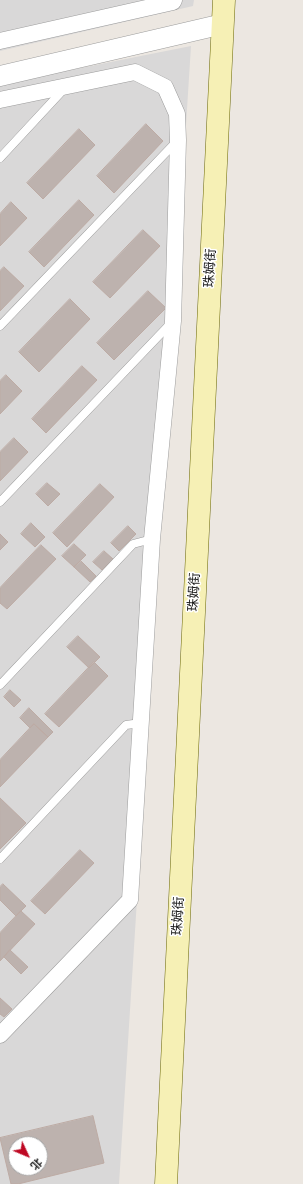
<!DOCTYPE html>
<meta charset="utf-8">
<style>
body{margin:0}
#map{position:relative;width:303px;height:1184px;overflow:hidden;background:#ece7e1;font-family:"Nunito Sans","Noto Sans SC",sans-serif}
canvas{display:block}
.north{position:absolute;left:8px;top:1136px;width:40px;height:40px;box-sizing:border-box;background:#fff;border:1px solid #a4a4a4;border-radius:50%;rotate:134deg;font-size:11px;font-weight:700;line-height:16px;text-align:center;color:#1b1b1b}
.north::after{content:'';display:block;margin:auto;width:14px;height:18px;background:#be0823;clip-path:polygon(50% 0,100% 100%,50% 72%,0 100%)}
</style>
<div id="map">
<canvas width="303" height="1184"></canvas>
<div class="north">北</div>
</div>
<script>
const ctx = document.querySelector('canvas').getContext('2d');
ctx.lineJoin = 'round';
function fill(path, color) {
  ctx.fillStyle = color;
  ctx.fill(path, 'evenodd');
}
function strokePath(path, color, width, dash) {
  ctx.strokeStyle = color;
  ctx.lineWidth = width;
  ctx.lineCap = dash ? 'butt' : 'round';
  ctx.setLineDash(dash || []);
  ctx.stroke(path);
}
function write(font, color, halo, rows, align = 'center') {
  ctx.font = font + ' "Nunito Sans","Noto Sans SC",sans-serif';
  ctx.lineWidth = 3;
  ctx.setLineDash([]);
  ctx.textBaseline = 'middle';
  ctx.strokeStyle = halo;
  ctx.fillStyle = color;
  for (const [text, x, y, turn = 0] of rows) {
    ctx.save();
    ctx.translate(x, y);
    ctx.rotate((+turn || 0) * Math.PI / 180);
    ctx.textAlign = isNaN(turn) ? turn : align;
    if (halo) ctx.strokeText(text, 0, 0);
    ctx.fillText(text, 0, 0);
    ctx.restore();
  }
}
fill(new Path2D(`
 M0,0H194L193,6L0,51Z
 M191,46L119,1184H0V84ZM16,1144H40V1168H16Z`), '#d9d8d8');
const building = new Path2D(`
 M146,124L163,141L114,193L97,176Z
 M79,129L95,145L43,199L27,183Z
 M79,200L94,215L44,267L29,252Z
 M11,202L27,218L0,246V214Z
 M143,230L160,246L110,298L93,282Z
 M4,267L24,286L0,311V271Z
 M148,291L166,308L114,360L97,343Z
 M70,299L90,319L39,372L19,352Z
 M82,366L97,380L46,433L32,419Z
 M6,375L22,391L0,414V381Z
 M14,438L28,452L0,481V452Z
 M47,483L60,494L48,506L36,494Z
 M100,484L114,497L67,547L53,533Z
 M31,523L45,537L35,547L21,534Z
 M128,526L136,534L119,551L111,543Z
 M0,534L8,542L0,550Z
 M74,544L86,555L74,567L62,556Z
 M41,545L56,559L7,609L0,603V588Z
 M104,551L113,559L102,570L93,562Z
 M81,561L96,576L90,582L74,567Z
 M78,636L100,657L89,668L67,647Z
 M94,662L108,676L59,727L45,714Z
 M10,690L21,700L14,707L4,697Z
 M29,708L53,732L48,737L34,724L30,728L20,718Z
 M34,724L48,737L0,787V760Z
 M0,798L26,823L0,849Z
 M80,850L94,863L45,914L31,901Z
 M3,884L26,906L16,916L0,900V887Z
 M21,911L35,924L0,961V933Z
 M10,950L28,967L21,974L4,957Z
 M0,998L12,1009L4,1017L0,1014Z
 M93,1116L104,1163L18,1184H11L0,1138ZM16,1144H40V1168H16Z`);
fill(building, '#bdb2ae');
strokePath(building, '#bdaba4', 1);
const service = new Path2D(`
 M0,158L64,89
 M0,326L176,142
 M0,502L171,323
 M0,685L133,544L152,539
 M0,859L126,725L141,723`);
const minor = new Path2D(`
 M0,41L173,2L174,0
 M0,100L135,72L165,87L177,114L178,140L173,321L152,539L130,900L0,1035`);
const tertiary = new Path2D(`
 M0,76L223,24`);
const secondary = new Path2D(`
 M166,1184L224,0`);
strokePath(service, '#9c9c9c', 9);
strokePath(minor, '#9c9c9c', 17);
strokePath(tertiary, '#9c9c9c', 21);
strokePath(secondary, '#6b6809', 23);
strokePath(service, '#fff', 8);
strokePath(minor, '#fff', 16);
strokePath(tertiary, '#fff', 20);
strokePath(secondary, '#f6f0b5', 22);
write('13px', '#1b1b1b', '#fff', [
 ["珠姆街",211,268,-87],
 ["珠姆街",195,592,-87],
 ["珠姆街",179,916,-87]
]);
</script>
